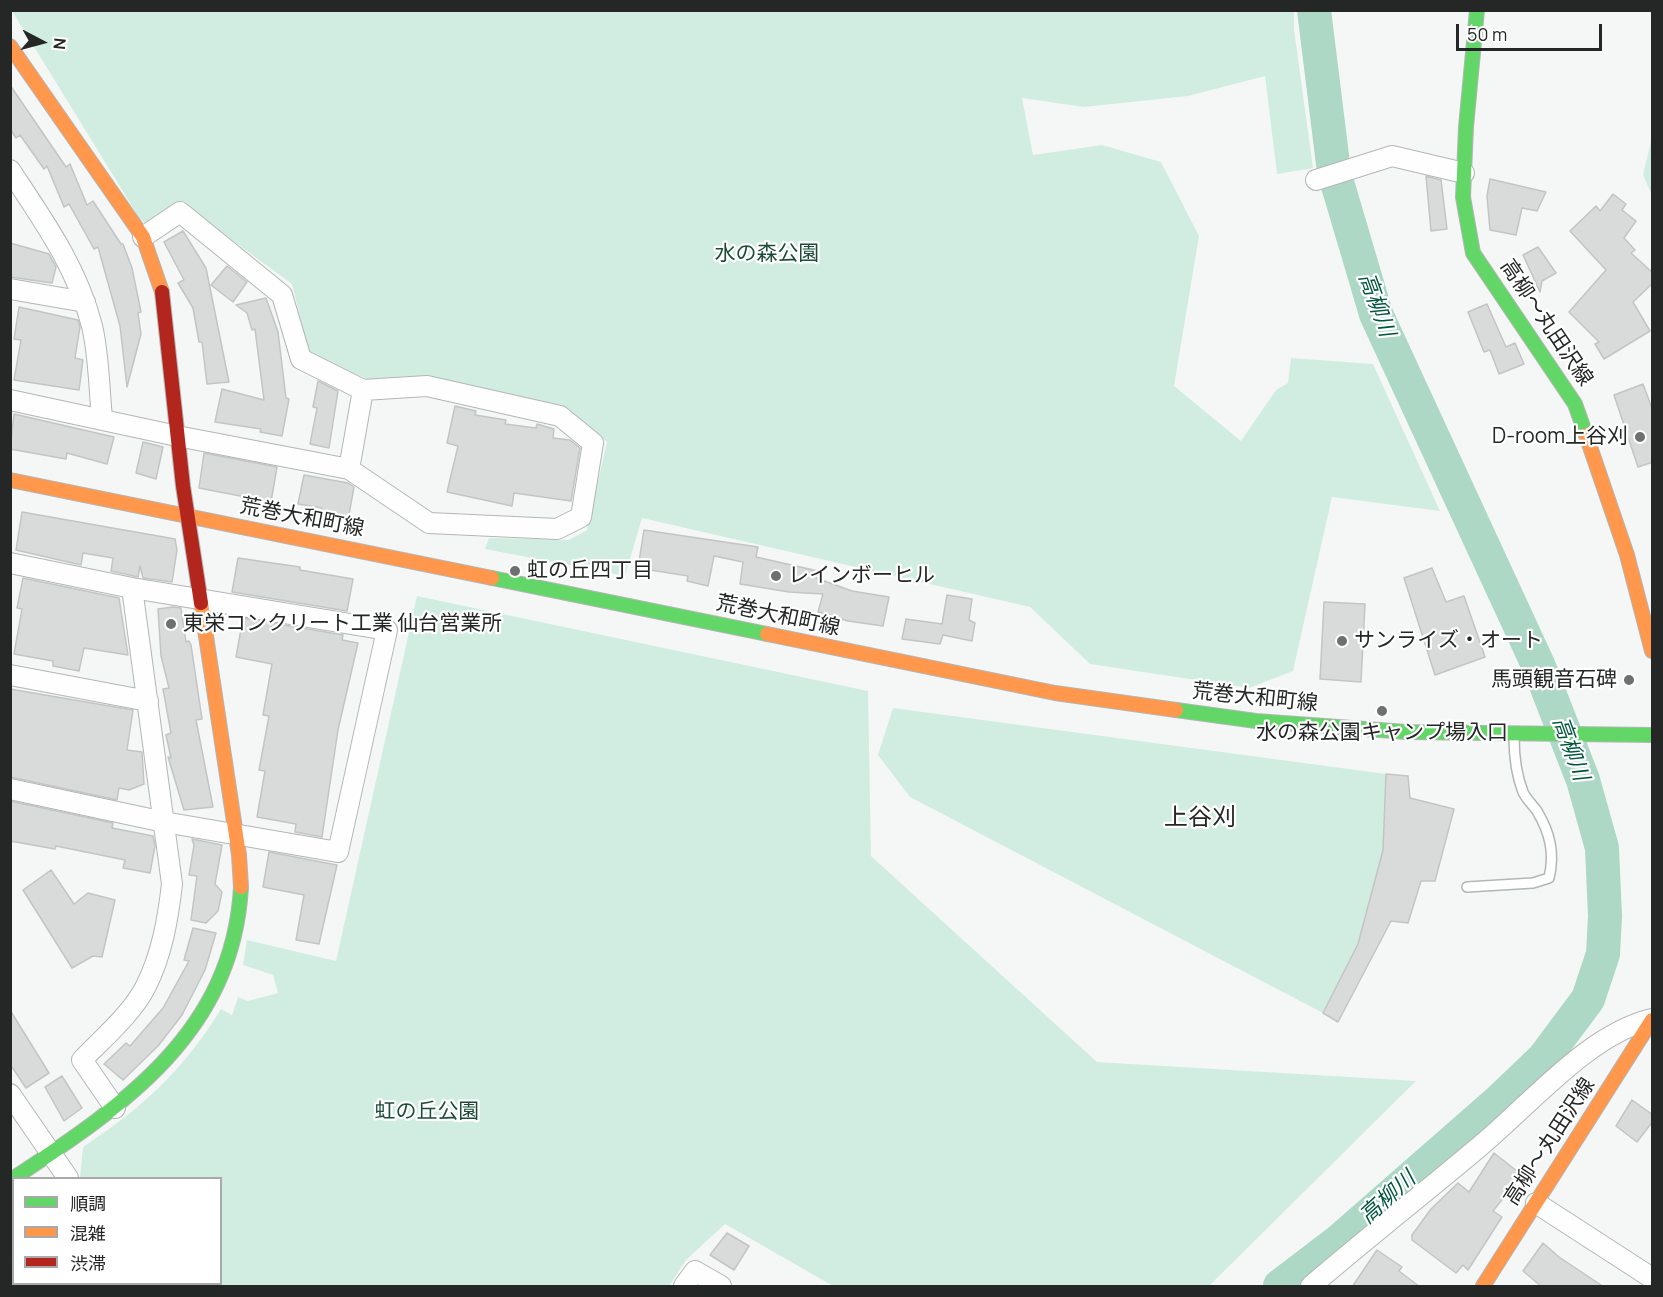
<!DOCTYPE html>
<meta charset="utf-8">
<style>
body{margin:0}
#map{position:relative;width:1663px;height:1297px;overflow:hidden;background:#f5f7f6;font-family:Manrope,"Noto Sans JP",sans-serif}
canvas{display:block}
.frame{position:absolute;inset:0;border:12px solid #252726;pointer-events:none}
.legend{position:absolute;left:12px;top:1177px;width:210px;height:108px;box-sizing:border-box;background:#fff;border:2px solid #a8a9a8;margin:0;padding:8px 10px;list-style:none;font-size:18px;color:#252726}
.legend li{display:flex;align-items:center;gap:12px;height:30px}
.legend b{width:30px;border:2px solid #a8a9a8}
.north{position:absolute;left:12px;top:12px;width:60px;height:60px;-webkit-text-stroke:4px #fff;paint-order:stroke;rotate:96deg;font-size:16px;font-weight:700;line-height:24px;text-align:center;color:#252726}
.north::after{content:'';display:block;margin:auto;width:21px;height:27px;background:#252726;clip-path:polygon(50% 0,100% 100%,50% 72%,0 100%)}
.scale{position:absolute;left:1456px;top:24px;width:146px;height:27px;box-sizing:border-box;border:3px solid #252726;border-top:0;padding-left:8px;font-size:18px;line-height:21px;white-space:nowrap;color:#252726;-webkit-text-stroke:4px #fff;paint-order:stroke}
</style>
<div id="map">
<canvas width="1663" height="1297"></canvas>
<div class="frame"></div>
<ul class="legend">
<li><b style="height:8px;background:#63d668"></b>順調</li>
<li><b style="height:8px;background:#ff974d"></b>混雑</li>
<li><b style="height:8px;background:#b3261e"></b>渋滞</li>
</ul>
<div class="north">N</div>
<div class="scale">50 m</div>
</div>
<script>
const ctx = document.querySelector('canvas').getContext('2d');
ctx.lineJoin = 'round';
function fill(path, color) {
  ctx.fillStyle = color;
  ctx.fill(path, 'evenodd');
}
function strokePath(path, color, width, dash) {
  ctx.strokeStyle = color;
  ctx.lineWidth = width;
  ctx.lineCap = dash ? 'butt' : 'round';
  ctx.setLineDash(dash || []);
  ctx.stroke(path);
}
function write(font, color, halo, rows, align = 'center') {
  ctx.font = font + ' Manrope,"Noto Sans JP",sans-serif';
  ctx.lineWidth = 4.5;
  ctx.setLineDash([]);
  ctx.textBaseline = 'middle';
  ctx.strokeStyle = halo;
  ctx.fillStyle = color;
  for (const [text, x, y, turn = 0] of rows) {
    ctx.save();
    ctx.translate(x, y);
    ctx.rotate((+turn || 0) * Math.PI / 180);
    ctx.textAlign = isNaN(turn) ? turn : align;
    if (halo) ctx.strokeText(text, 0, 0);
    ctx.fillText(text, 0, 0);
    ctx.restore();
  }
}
fill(new Path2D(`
 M12,11H1294V29L1313,168L1277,174L1265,76L1188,96L1084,107L1022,98L1033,155L1102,145L1161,162L1199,236L1174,386L1241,441L1276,390L1288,383L1291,358L1373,364L1440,511L1332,497L1293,671L1249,688L1090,664L1030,607L642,518L625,576L485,549L489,538L569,540L587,530L607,442L563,407L430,377L369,380L309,353L292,284L180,202L151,222L145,223L140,219Z
 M1652,137V195L1643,175Z
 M417,596L868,691L871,856L1097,1062L1416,1081L1209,1286H833L725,1224L686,1260L669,1286H152L150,1284H220V1178H80L83,1147C143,1107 182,1072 221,1009L232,1015L238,997L248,1001L278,993L273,975L243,965L247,940L336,961Z
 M893,708L1386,774L1384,845L1358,944L1323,1013L910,797L878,755Z`), '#d1ede1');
strokePath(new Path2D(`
 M1280,1286L1339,1241L1499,1101L1544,1058L1588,999L1603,954L1605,916L1602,848L1583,780L1539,667L1376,314L1334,172L1314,10`), '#acd8c5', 34);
const building = new Path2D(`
 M10,85L66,167L70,164L87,205L93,201L121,244H123L132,268L141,312L138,313L141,334L127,387L120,326L98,247L94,249L69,204L64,207L47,166L44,169L20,135L16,138L10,129Z
 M1426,176L1441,180L1447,229L1431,231Z
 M1490,179L1546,192L1537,211L1522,208L1516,235L1490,230L1487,196Z
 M1613,194L1626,204L1622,210L1636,221L1624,238L1635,250L1631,253L1653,273V283L1633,302L1650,331L1604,359L1595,344L1599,342L1569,312L1606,270L1570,231L1596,206L1600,211Z
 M183,231L206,268L229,382L207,384L202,342H199L193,308L178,283L184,280L164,242Z
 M10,243L49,254L56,267L52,283L10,277Z
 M1538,247L1556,273L1542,281L1540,292L1523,255Z
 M227,266L247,282L233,302L211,285Z
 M266,298L278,332L286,398L289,399L282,436L260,432L261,429L215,422L222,389L264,400L255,329L252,330L247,313L236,305Z
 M1487,304L1506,347L1515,343L1524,364L1499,374L1490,350L1484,352L1468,312Z
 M19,307L78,320L80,327L75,358L83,360L79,390L14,380L21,340L14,339Z
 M318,381L338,391L329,448L310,444L317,408L313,407Z
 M1643,384L1653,411V462L1638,467L1614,395Z
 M455,406L476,411L475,415L506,420L505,424L536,428L537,424L554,429L553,438L570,440L580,448L571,501L514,493L512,506L447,492L458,446L447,443Z
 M14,414L114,437L107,464L67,453L66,459L10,449Z
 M143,442L163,447L156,479L136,473Z
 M204,453L277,467L271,502L199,488Z
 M304,475L348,483L354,487L348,520L321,515L322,508L298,504Z
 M22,512L175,539L177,550L172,582L143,578L140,566L138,577L111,571L113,558L83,553L81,565L16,550Z
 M644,530L758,547L756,557L818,571L816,578L852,591L889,597L883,626L848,621L818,612L823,594L789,592L740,584L743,562L714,556L708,586L687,581L688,576L638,568Z
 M238,558L300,567V570L353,579L347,611L232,592Z
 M1432,568L1446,602L1464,596L1485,657L1435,675L1404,578Z
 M23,578L119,598L128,655L84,648L79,671L53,666V661L14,654L22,609L17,608Z
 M947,595L972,599L969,620L975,623L972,641L943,635L940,644L902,639L906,619L942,624Z
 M1324,602L1365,604L1361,682L1320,679Z
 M173,607L181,608L186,642L189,641L191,645L202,719L196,720L213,807L184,810L168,757L171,758L166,735L171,733L163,689L169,688L161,656L158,609Z
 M243,618L343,635L342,640L358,643L338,730L322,837L295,832L296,824L257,817L265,771L259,770L269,716L263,715L272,664L236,657Z
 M10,689L133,710L127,750L142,752L144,784L129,790L119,788L117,800L10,777Z
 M1386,774L1408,776L1410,798L1454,809L1435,881H1421L1408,923L1391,921L1338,1022L1323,1013L1358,944L1383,850Z
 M10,801L113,823L112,828L153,836L155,846L150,873L123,868L125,860L56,846L55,849L10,841Z
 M192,839L222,845L215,884L222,892L218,911L206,923L191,920L197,876L189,875L194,845Z
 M269,852L337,865L319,944L296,940L304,895L263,887Z
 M51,870L74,904L88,893L115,900L102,957L93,956L72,968L23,890Z
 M193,928L216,933L205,970L182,1015L158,1046L123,1080L104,1064L126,1043L130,1046L163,1008L189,961L184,960Z
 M10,1010L49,1073L26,1088L10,1064Z
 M62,1076L82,1108L64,1121L45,1087Z
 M1632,1100L1653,1115V1121L1637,1142L1616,1126Z
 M1494,1153L1522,1175L1493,1211L1502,1217L1468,1270L1463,1265L1456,1273L1412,1240V1235L1431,1209L1458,1183L1469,1192Z
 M727,1233L749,1246L734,1270L710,1255Z
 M1543,1243L1559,1257L1604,1287H1542L1523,1271Z
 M1377,1250L1402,1267L1399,1271L1420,1287H1352Z`);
fill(building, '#d9dbda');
strokePath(building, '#c3c5c4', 1.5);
const lane = new Path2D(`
 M1467,887L1533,883L1549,878C1555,853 1550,833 1537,811C1533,805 1526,799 1523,792C1516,774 1514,757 1514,737`);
const street = new Path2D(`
 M10,170C43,220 77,267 92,326C99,355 99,388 102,418
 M1316,180L1392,156L1464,173
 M10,289L85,302
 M10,400L177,436L349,469L429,523L557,529L581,517L593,443L560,416L427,386L363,390L301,359L282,295L180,212L143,237
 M349,469L363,390
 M10,563L132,588L387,630L338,852L164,822L10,789
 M10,675L148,701
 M10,1094L68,1178
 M115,1108L82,1060C103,1038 132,1014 146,986C162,954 168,919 172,884L132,588
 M1536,1203L1652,1278
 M10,1259L14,1257
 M10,1282L13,1286
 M138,1284L140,1286
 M684,1286L695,1271L721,1286
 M1311,1286C1366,1239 1423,1194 1479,1147C1530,1105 1588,1034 1652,1019`);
const fast = new Path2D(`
 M1477,10L1466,127L1463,197L1473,253L1575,404L1586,435
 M492,578L767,634
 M1176,710L1256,721L1407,732L1652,735
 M14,1178C124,1105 233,1032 241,887`);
const slow = new Path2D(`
 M10,46L143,237L162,292
 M1586,435L1627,555L1652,651
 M10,480L492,578
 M201,603L239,855L241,887
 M767,634L1055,693L1176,710
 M1483,1286L1652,1020`);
const jam = new Path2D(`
 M162,292L183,486L201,603`);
strokePath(lane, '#b4b6b5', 12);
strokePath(street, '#b4b6b5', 22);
strokePath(fast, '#b4b6b5', 16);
strokePath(slow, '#b4b6b5', 16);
strokePath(jam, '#b4b6b5', 16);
strokePath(lane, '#fefefe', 9);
strokePath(street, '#fefefe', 20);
strokePath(fast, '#63d668', 14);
strokePath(slow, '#ff974d', 14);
strokePath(jam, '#b3261e', 14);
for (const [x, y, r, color] of [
 [1640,437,6,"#6e706f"],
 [515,571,6,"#6e706f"],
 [776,576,6,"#6e706f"],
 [171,624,6,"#6e706f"],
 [1342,641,6,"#6e706f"],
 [1629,680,6,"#6e706f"],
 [1382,711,6,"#6e706f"]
]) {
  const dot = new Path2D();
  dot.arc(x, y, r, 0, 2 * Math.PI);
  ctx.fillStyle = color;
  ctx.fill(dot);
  strokePath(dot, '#fff', 2);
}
write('21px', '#1c4d3b', '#fff', [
 ["水の森公園",767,254],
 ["虹の丘公園",427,1112]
]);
write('21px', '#252726', '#fff', [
 ["高柳～丸田沢線",1546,323,56],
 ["荒巻大和町線",302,518,11],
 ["荒巻大和町線",778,616,12],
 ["荒巻大和町線",1255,698,6],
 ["高柳～丸田沢線",1550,1142,-57]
]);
write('21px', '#252726', '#fff', [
 ["D-room上谷刈",1628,437,"right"],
 ["虹の丘四丁目",527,571],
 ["レインボーヒル",788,576],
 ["東栄コンクリート工業 仙台営業所",183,624],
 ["サンライズ・オート",1354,641],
 ["馬頭観音石碑",1617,680,"right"],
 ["水の森公園キャンプ場入口",1382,733,"center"]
], 'left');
write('italic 22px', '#04573f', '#fff', [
 ["高柳川",1376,305,70],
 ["高柳川",1570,749,70],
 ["高柳川",1388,1198,-42]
]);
write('24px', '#252726', '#fff', [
 ["上谷刈",1200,818]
]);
</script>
